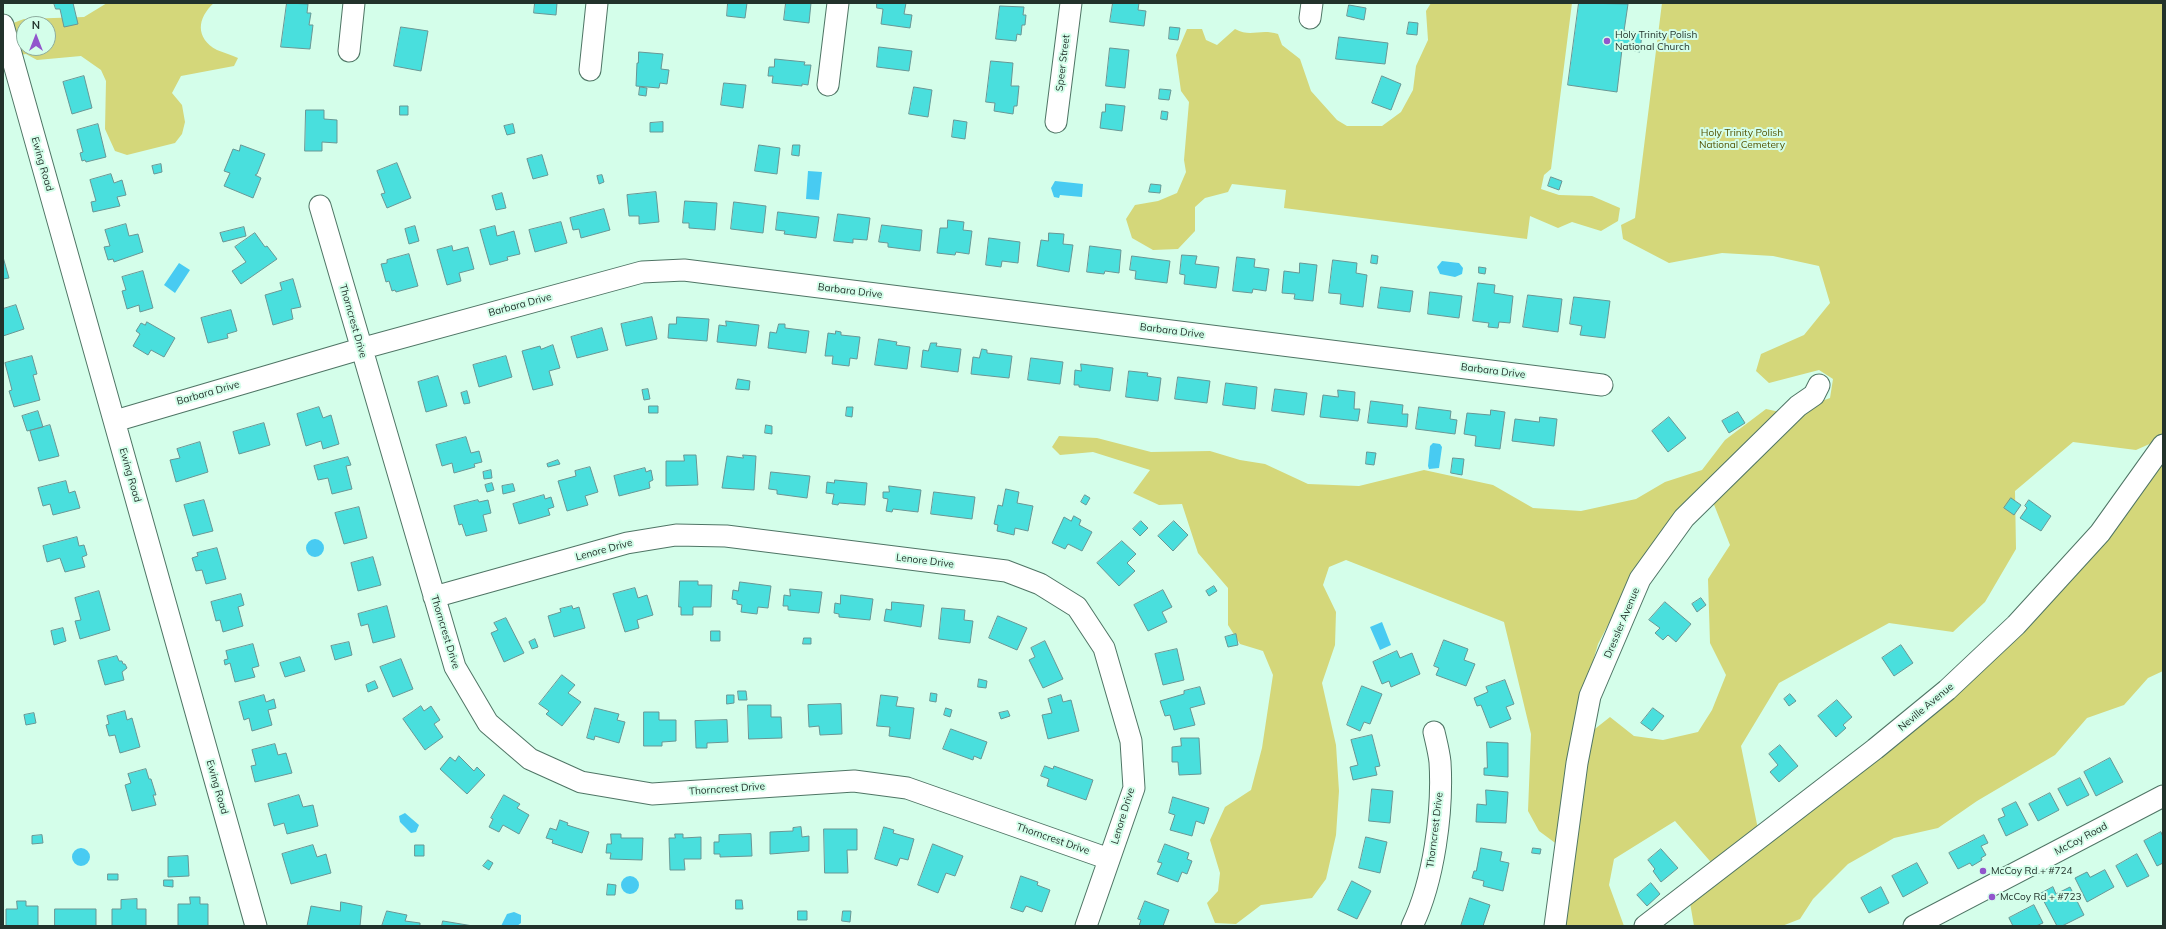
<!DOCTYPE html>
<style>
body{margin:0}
#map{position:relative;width:2166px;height:929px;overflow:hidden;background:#d4feea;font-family:Mulish,sans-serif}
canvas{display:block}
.frame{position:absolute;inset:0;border:4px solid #22322b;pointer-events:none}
.north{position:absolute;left:16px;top:16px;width:40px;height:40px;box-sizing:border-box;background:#d4feea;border:1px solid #8dac9e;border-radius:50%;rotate:0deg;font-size:11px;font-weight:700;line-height:16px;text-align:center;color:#22322b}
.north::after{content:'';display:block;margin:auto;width:14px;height:18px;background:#9256cc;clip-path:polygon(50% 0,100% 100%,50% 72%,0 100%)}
</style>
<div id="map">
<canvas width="2166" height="929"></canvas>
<div class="frame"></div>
<div class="north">N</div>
</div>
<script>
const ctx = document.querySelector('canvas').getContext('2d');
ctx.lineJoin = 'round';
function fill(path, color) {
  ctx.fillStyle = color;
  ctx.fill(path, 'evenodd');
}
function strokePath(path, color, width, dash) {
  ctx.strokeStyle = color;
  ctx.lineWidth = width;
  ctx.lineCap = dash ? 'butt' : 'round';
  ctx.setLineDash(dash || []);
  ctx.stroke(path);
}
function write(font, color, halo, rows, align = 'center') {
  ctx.font = font + ' Mulish,sans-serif';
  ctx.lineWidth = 4;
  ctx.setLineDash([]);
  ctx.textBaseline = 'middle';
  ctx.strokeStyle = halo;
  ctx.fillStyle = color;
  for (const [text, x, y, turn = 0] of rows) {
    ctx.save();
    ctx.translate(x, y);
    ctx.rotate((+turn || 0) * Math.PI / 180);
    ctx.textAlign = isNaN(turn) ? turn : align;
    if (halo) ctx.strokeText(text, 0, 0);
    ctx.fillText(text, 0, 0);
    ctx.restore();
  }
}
fill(new Path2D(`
 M107,3H214C197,18 195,38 217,50C224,53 232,55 238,58L234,66L181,76L172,93L182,105L185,122L182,134L175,143L127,155L115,151L105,129L106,81L101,70L81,56L37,60L26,54L13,56L5,26L24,19L84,17ZM24,24H48V48H24Z
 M1431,3H1572L1551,169L1544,175L1541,189L1559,195L1592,196L1620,208L1618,221L1601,231L1572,222L1558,228L1530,216L1527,239L1284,208L1286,190L1232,184L1228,192L1205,198L1195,207V231L1178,249L1153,250L1132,238L1126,219L1135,205L1158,201L1177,193L1186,172L1184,160L1189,102L1181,91L1176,55L1187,29H1202L1206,40L1217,45L1235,29C1252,38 1259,28 1278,34L1282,45L1300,59L1311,91L1337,120L1347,126H1382L1401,112L1413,90L1416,66L1428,40L1426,11Z
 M1662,3H2163V438L2136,450L2073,442L2015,491L2016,549L1985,602L1953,632L1889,623L1779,683L1741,746L1759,834L1716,868L1675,821L1614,859L1609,885L1624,926H1557L1586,736L1610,717L1634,736L1663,740L1698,732L1712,710L1726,675L1710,643L1708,579L1730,545L1711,497L1800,409L1830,398L1833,379L1819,370L1769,383L1756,371L1761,354L1804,335L1830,303L1819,266L1773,256L1722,253L1669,263L1623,239L1621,225L1635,218Z
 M1766,409L1789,414L1640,564L1598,644L1575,723L1562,848L1539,831L1528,811L1531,734L1504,622L1346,560L1329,567L1323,585L1336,612L1335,645L1322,683L1336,745L1339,791L1336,835L1326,879L1312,898L1261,905L1236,924L1215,923L1207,903L1218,891L1220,873L1210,840L1225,807L1251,790L1262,748L1273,675L1263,651L1240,644L1228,625V588L1198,553L1182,504L1159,505L1133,493L1150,470L1093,452L1060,455L1052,447L1059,436L1097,438L1151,452L1210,451L1240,460L1265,464L1308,484L1359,486L1424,470L1493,485L1533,508L1581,511L1636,499L1665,482L1702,470L1725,440Z
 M2163,449V671L2148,678L2124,705L2087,718L2055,755L1977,801L1938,828L1894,838L1848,864L1813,899L1800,919L1782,926H1694L1689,897L1947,695Z`), '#d4d77a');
fill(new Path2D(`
 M808,171L822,172L819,200L806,199Z
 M1055,181L1083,184L1082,197L1060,195L1059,198L1054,197L1051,188Z
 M1442,261L1459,263L1463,268L1462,274L1455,277L1440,274L1437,267Z
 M179,263L190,270L175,293L164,285Z
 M1433,443L1440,444L1442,447L1439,468L1429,469L1428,466L1430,446Z
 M306 548a9 9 0 1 1 18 0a9 9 0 1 1-18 0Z
 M1382,622L1391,645L1380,650L1370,627Z
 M405,813L419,825L416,832L411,833L400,822L399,816Z
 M72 857a9 9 0 1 1 18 0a9 9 0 1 1-18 0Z
 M621 885a9 9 0 1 1 18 0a9 9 0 1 1-18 0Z
 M514,912L521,915V923L517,926H501L507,914Z`), '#48cbf2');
const building = new Path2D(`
 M54,3H73L78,24L64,27L60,9H56Z
 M287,3L308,4L307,13H311L309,25H313L310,49L281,47Z
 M535,3H557L556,15L534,13Z
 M728,3H747L745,18L727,16Z
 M786,3H811L809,23L784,20Z
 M877,3H906L904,14L912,15L910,28L881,24L883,9L877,8Z
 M1113,3H1139L1138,10L1146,11L1144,26L1110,22Z
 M1579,3L1628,4L1624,31L1642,33L1640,52L1622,49L1617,92L1568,85Z
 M1349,5L1366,8L1364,20L1347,16Z
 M1000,6L1024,7L1023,15H1026L1025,25H1022L1021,35L1017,34L1016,41L996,39Z
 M1409,22L1418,23L1417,35L1407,34Z
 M401,27L428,31L421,71L394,66Z
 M1170,27L1180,28L1178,40L1169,39Z
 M1339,37L1388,43L1385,64L1336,59Z
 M879,47L912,51L909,71L877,67Z
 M1110,48L1129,50L1125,88L1106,86Z
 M639,52L663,54L661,69L669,70L667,84L660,83L659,88L636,86L637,63H638Z
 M775,59L805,62L804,65H811L808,85L802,84V86L772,83L773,76H768L769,67H774Z
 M991,61L1013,63L1011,86H1019L1017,106H1014L1013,114L994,111L995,103L986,102Z
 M84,76L92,108L72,114L63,82Z
 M1382,76L1401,84L1391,110L1372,103Z
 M724,83L746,85L743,108L721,105Z
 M640,87L647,88L646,96L639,95Z
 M914,87L932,90L928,117L909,114Z
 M1160,89L1171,90L1169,100L1159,99Z
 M1106,104L1125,106L1122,131L1100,128L1102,112H1105Z
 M400,106H408V115H400Z
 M306,110H324V119L337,120V143L322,142V151H305Z
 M1162,111L1168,112L1167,120L1161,119Z
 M954,120L967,122L965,139L952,137Z
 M663,122V132H650V123Z
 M98,124L106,157L86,162L85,160L82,161L80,153L83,152L77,130Z
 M513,124L515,133L507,135L504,126Z
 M241,145L265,154L257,174L255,175L261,178L253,198L224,186L230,173L224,171L233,149L239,151Z
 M759,145L780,148L777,174L755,171Z
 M793,145H800L799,156L792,155Z
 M542,155L548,175L533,179L527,159Z
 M397,163L411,198L387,208L381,194L385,193L377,171Z
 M161,164L162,172L154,174L152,166Z
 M111,174L114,183L122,180L126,195L117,197L120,206L93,212L91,202L96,201L90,180Z
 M602,175L604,182L599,184L597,176Z
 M1551,177L1562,181L1559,190L1548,186Z
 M1151,184L1161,185L1160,193L1149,192Z
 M656,192L659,222L639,224V216H629L627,195Z
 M502,193L506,208L496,210L492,196Z
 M685,201L717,203L715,230L689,228V223H683Z
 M734,202L766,206L763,233L731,229Z
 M604,209L610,230L581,238L579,229L573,230L570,218Z
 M778,212L819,217L816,238L784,234L785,231L776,230Z
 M838,214L870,218L867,240L853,239V243L834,241Z
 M948,220L964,222L963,230L972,231L969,254L956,252L955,255L937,253L940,228H947Z
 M561,222L567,243L535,252L529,230Z
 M126,224L129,236L138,234L143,252L114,262L113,259L108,260L104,247L110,246L105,230Z
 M882,225L922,230L920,251L888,247V243L879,242Z
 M415,226L419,241L409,244L405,229Z
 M495,226L497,236L514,231L520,254L507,257L508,260L490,265L480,230Z
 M244,227L246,236L223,242L220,233Z
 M255,233L265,247L267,246L277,259L241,284L232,271L246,262L235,247Z
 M1049,233L1064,234L1063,244L1073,245L1069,272L1037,266L1041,240L1048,241Z
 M989,238L1020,242L1018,263L1002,261L1001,267L986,265Z
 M452,246L453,251L468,247L474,269L459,273L461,281L447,285L437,250Z
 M1090,246L1121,250L1119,273L1105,271L1104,274L1087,272Z
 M409,254L418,286L396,292L395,290L392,291L389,281L386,282L381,264L387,263V260Z
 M1182,255L1197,256L1195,264L1219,267L1216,288L1184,284L1185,275L1180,274Z
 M1372,255L1378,256L1377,264L1371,263Z
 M1132,256L1170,261L1167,283L1135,279L1136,271L1130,270Z
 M3,257L9,278L3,279Z
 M1237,257L1255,259L1254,267L1269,269L1266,291L1253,289L1252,293L1233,291Z
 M1333,260L1357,263L1356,273L1367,275L1363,307L1340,304L1341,294L1329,293Z
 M1300,263L1317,265L1313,301L1294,299L1295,294L1282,293L1284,271L1299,273Z
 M1479,267L1486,268L1485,274L1479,273Z
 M143,271L153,308L140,312L139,305L127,309L122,291L126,290L122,277Z
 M293,279L301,307L291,309L293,319L273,325L265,295L282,290L280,283Z
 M1478,283L1495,285L1494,293L1513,296L1510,323L1499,322L1498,328L1488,327L1489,323L1473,321Z
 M1381,287L1413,291L1410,312L1378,308Z
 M1430,292L1462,296L1459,318L1428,314Z
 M1528,295L1562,299L1558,332L1523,327Z
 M1574,297L1610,301L1605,338L1580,335L1582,326L1570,324Z
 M16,305L24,329L3,336V309Z
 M231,310L237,331L227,334L228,338L208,343L201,318Z
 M652,317L657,339L626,346L621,324Z
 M677,317L709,319L707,341L668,338L669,324H676Z
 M726,321L759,325L756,346L717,342L719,325L726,326Z
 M147,322L175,338L164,357L151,350L148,355L133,346L140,334L136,331L141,323L145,325Z
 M779,324H785V328L809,331L806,353L768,348L770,332L776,333Z
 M602,328L608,350L577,358L571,337Z
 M836,331L841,332V335L860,337L857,359L850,358L849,366L832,364L833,356H825L828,333L835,334Z
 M879,339L897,342L896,345L910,347L907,369L875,365Z
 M931,343H937L936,346L961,349L958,372L921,367L923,350L928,351Z
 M553,345L560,368L549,371L553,385L533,390L522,351L540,346L541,349Z
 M982,349L987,350V353L1012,356L1009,378L971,374L973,357L979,358Z
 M32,356L37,374L33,375L40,400L14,407L9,391L12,390L5,363Z
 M506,356L512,377L479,387L473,365Z
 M1031,358L1063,362L1060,384L1028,380Z
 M1081,364L1113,368L1110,391L1079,387V385H1074L1075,370L1081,371Z
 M1129,371L1148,373L1147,376L1161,378L1158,401L1126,397Z
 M438,376L447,406L426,412L418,382Z
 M1178,377L1210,381L1207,403L1175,399Z
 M738,379L750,381L749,390L736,389Z
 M1226,383L1257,387L1255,409L1223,405Z
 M648,389L650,399L644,400L642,390Z
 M1275,389L1307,393L1304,415L1272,411Z
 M1338,390L1355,392L1354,409H1360L1358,421L1320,417L1323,395L1338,397Z
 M467,391L470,403L464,404L461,393Z
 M1371,401L1403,405L1402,414H1408L1407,427L1368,423Z
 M649,406H658V413H649Z
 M319,407L323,418L331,415L339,444L323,449L321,441L306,446L297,414Z
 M847,407H853L852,417L846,416Z
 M1419,407L1451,411L1450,419L1457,420L1455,434L1416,429Z
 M1491,410L1505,412L1500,449L1475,446L1476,436L1464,434L1467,413L1490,415Z
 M38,411L43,427L27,431L22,416Z
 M1738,412L1745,423L1729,433L1722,421Z
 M1540,417L1557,419L1554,446L1512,441L1515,419L1539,422Z
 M1669,417L1686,438L1668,452L1652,431Z
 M264,423L270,445L239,454L233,432Z
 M50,425L59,456L39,461L30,431Z
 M766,425L772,426V434L765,433Z
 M466,437L471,453L479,451L482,462L474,464L475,467L454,473L452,463L442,466L436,445Z
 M200,442L208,472L176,482L170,460L180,458L177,449Z
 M1367,452L1376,453L1374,465L1366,464Z
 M684,455H696L698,485L666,486V461H684Z
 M743,455L756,456L754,490L722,488L727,456L743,458Z
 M348,457L351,465L346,466L352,489L332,494L328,478L318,480L314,466Z
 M1453,458L1464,459L1462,475L1451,473Z
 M558,460L560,464L548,467L547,464Z
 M590,467L598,492L585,496L588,505L567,511L558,481L576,476L575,471Z
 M645,468L646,472L651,470L653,480L649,482L650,488L619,496L614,476Z
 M491,470L492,478L484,479L483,472Z
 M771,472L810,476L807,498L777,494V490L769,489Z
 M835,480L867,483L865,505L839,503L838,505L832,504L834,494L826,493L827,482L834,483Z
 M66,481L69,493L75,491L80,508L53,515L50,504L43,506L38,488Z
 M492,483L494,490L487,492L485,485Z
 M513,484L515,491L503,494L502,486Z
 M889,486L921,490L918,512L893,509L892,512L886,511L888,499L883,498V492H889Z
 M1006,489L1019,492L1017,503L1033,506L1028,531L1015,528L1014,535L997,531L998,525L994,524L998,505L1002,506Z
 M934,492L975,497L972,519L931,514Z
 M544,495L545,499L551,497L554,507L548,509L550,515L519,524L513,504Z
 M1085,495L1090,498L1086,505L1081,502Z
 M2011,498L2021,505L2014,515L2004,508Z
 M204,500L213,531L193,536L184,505Z
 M478,500L479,502L488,500L491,513L483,515L487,531L466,536L462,524L459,525L454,506Z
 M2029,500L2051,516L2041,531L2020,518L2027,508L2025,506Z
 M359,507L367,538L344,544L335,513Z
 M1074,516L1081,520L1079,525L1092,532L1082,551L1068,544L1065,549L1052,543L1064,517L1071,521Z
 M1141,521L1148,528L1140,536L1133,529Z
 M1174,521L1188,535L1173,551L1158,536Z
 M77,537L79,546L84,545L87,555L82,557L85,567L65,572L60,558L47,562L43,546Z
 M1122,541L1136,554L1127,563L1135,571L1119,586L1097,563Z
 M217,548L226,579L206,584L202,570L196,571L192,558L198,556L197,553Z
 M373,557L381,585L358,591L351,563Z
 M680,581H698V585H712L711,607H693V615H681V607H679Z
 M740,582L771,586L768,608L758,607L757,614L741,612L742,605L737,604V600L732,599L733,590L738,591Z
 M1214,586L1217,591L1209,596L1206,591Z
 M635,588L638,598L647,595L653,615L637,620L639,628L625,632L613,594Z
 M790,589L822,592L819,613L788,610V606H783L784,595L790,596Z
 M1163,590L1172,607L1162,612L1167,622L1148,631L1134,605Z
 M99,591L110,630L80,639L75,621L81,620L75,598Z
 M241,594L244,605L238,607L243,626L223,632L220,620L216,621L211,602Z
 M841,595L873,599L870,620L839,617V614L834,613L835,603L840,604Z
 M1701,598L1706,605L1697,612L1692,604Z
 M892,602L924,605L921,627L884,621L886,609L891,610Z
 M1665,602L1691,624L1676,642L1668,635L1663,640L1655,633L1660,628L1649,620Z
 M387,606L395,637L373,643L368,624L361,626L358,614Z
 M572,606L573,609L579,607L585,628L554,637L548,616L561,612L560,609Z
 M942,608L965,610L964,620L973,621L970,643L939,639Z
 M998,616L1027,628L1017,650L989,638Z
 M506,618L524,653L504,662L491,633L498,630L494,623Z
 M63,628L66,641L54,645L51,631Z
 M711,631H720V641H711Z
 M1236,634L1238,645L1228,647L1225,637Z
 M804,638H811V644H803Z
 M535,639L538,647L532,649L529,642Z
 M1444,640L1468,649L1464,660L1475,664L1466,686L1436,675L1439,668L1434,666Z
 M1045,641L1063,679L1043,688L1029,660L1035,657L1031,648Z
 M349,642L352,655L335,660L331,646Z
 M253,644L259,666L252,668L255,677L235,682L230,663L225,665L224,660L228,659L226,651Z
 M1901,645L1913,663L1894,676L1882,658Z
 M1177,649L1184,680L1163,685L1155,654Z
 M1397,651L1400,658L1412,653L1420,674L1391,687L1389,681L1382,684L1373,662Z
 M117,656L119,661H122L123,664H125L127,668L122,672L124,680L105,685L98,661Z
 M300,657L305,671L285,677L280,663Z
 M401,659L413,689L393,697L380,667Z
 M562,675L575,685L568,693L581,702L562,726L546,714L549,711L539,704Z
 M979,679L987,681L986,688L978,687Z
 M1505,680L1514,704L1506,707L1511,719L1490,728L1481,705L1477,706L1474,698L1488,692L1486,687Z
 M375,681L378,688L368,692L366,685Z
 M1362,686L1382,694L1370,724L1364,722L1360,731L1347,725Z
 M1200,687L1205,704L1190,708L1195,725L1174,730L1170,715L1165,716L1160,701L1184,694V691Z
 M738,691H746L747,700H739Z
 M931,693L937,694L936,702L930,701Z
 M1790,694L1796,701L1789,706L1784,699Z
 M264,695L266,702L274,699L276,708L268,710L272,725L252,731L249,718L244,720L239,702Z
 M727,695H734V703L727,704Z
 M881,695L898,697L896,706L914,708L910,739L889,736L890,727L877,726Z
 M1061,695L1063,702L1071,700L1079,731L1048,739L1042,715L1052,713L1048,699Z
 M1837,700L1852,717L1843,725L1846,728L1836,737L1818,716Z
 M841,704L842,734L820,735L819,726L809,727L808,705Z
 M748,705H771V717H781L782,738L749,739Z
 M421,706L424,711L431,706L440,720L434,724L443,737L425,750L403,719Z
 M595,708L619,714L617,720L625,722L619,743L595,736L594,740L587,738Z
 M946,708L952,710L950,717L944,715Z
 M1653,708L1664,716L1652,731L1641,723Z
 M125,711L127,720L132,718L140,747L120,753L115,735L109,736L106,725L109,724L107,716Z
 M1008,711L1010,716L1001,719L999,713Z
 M644,712H659V720H676V741L662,742V746H644Z
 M34,713L36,723L26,725L24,715Z
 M727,720L728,742L707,743V748H696L695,721Z
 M951,729L987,742L981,759L974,756L973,760L943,749Z
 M1372,735L1380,766L1375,767L1377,775L1353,780L1350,767L1358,765L1351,740Z
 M1181,738H1199L1201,774L1179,775L1178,762H1172V747L1181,746Z
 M1487,742L1508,743V777L1484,775V768H1487Z
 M275,744L278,755L286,753L292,773L255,782L251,766L256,765L252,750Z
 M1780,745L1798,766L1779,782L1770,772L1778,765L1769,754Z
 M459,756L474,771L477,767L485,775L467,794L440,769L450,757L455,761Z
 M2110,758L2123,782L2096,796L2084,772Z
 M1045,766L1053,769L1054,766L1093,780L1086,800L1047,786L1049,779L1041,776Z
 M146,769L149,779H151L156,795H153L156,805L132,811L125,785L131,783L128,774Z
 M2080,778L2089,795L2067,806L2058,789Z
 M1372,789L1393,791L1390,823L1369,821Z
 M1486,790L1508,792L1506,823L1476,822L1477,804L1486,805Z
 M2050,793L2059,810L2038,821L2029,804Z
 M299,795L303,807L313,805L318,826L287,834L284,823L274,826L268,804Z
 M504,795L520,804L517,808L529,815L519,834L503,825L499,832L489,827L493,819L491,818Z
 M1173,797L1209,808L1204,824L1196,821L1192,836L1170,830L1175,815L1169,813Z
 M2016,802L2028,825L2006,836L1998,819L2005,816L2002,809Z
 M560,820L568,823L567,825L589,832L582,853L552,843L553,840L546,838L550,828L556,830Z
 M801,827L802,837L809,836V851L770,854V832L793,831V828Z
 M884,827L894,830L893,833L914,839L908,860L900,858L897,866L875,859Z
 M824,829H857V850H847L848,873H825Z
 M2161,832L2163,837V863L2157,866L2144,841Z
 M611,834H621V838H643L642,860L610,859L611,853H606L607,844H611Z
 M675,834H683V838L701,837V859H684L685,870H670L669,838H675Z
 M751,834L752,856L720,857V854H714V842H719V835Z
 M42,835L43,843L32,844V836Z
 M1984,835L1988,843L1981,846L1986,855L1981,858L1982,860L1972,866L1970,863L1958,869L1949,853Z
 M1366,837L1387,842L1380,873L1359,868Z
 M933,844L963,856L955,876L946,873L938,893L918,885Z
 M1165,844L1189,853L1187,859L1192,861L1187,874L1182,872L1178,882L1157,874L1162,863L1158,862Z
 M313,845L317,857L326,854L331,873L291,884L282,854Z
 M415,845H424V856H415Z
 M1481,848L1502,852L1500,861L1509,863L1503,891L1483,886L1484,881L1472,878L1474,871H1476Z
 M1533,848L1541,849L1540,854L1532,853Z
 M1661,849L1678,868L1661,882L1653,871L1655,869L1648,860Z
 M2137,854L2149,876L2127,887L2116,866Z
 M188,856L189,876L168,877V857Z
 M488,860L493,863L489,870L483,866Z
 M1917,863L1928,883L1903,897L1892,876Z
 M2105,870L2114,887L2087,902L2075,878L2087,872L2090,877Z
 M108,874H118V880H108Z
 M1021,876L1038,882L1037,885L1050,890L1042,912L1026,906L1023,912L1011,908Z
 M164,880H173V887L164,886Z
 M1352,881L1371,891L1357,919L1338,910Z
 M1651,883L1660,894L1647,906L1637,895Z
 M608,884L616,885L615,895H607Z
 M1881,887L1889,903L1869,913L1861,898Z
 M2053,887L2056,894L2070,887L2084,915L2062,926H2057L2040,894Z
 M190,897H200V904H208V926H178V904H190Z
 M1470,898L1490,905L1483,926H1461Z
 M137,899V909H146V926H112V909H121V900Z
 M736,900H742L743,909H736Z
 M17,901H26V906H38V926H6V909H17Z
 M1145,901L1169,910L1163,926H1139L1141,920L1138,919Z
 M341,902L362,906L360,926H307L311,906L340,911Z
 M2034,905L2043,923L2036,926H2013L2009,918Z
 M55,909H96V926H55Z
 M387,911L407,915L405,921L420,923V926H382Z
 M798,911H807V920H798Z
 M843,911H851L850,922L842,921Z
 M443,921L473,926H442Z`);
fill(building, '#49dfdd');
strokePath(building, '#699795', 1);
const minor = new Path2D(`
 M1310,18L1312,3
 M3,25L256,926
 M349,51L354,3
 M590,70L597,3
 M828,85L838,3
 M1056,122L1071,3
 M320,206L455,667L488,723L530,759L581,782L652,794L854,781L907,788L1109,859
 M115,421L360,349L642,272L684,270L1602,385
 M434,597L627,543L676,535L726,536L1006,571L1040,584L1077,607L1104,648L1131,741L1134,788L1086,926
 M1412,926C1434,881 1443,811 1440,762C1439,752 1436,741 1434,732
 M1555,926L1577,763L1590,696L1640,579L1684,518L1798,406L1814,395L1819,385
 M1645,926L1875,749L1947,690L2016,625L2100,533L2163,445
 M1914,926L2163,796`);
strokePath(minor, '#4f7565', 23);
strokePath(minor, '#fff', 21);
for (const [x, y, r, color] of [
 [1607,41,4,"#9256cc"],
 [1983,871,4,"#9256cc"],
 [1992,897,4,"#9256cc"]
]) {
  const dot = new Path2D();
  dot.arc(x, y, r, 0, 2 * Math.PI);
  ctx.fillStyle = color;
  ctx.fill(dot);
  strokePath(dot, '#d4feea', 1.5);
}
write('10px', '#22322b', '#d4feea', [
 ["Holy Trinity Polish",1615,35],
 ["National Church",1615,47],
 ["McCoy Rd + #724",1991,871],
 ["McCoy Rd + #723",2000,897]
], 'left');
write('10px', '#22322b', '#d4feea', [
 ["Speer Street",1063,63,-83],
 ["Ewing Road",42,164,74],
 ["Barbara Drive",850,291,7],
 ["Barbara Drive",520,305,-15],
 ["Thorncrest Drive",353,321,74],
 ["Barbara Drive",1172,331,7],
 ["Barbara Drive",1493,371,7],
 ["Barbara Drive",208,393,-16],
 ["Ewing Road",130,475,74],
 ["Lenore Drive",604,550,-15],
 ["Lenore Drive",925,561,7],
 ["Dressler Avenue",1622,623,-67],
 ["Thorncrest Drive",445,632,73],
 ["Neville Avenue",1926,707,-40],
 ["Ewing Road",217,787,74],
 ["Thorncrest Drive",727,789,-4],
 ["Lenore Drive",1123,816,-73],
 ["Thorncrest Drive",1435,830,-83],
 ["Thorncrest Drive",1053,839,19],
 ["McCoy Road",2081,839,-28]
]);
write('10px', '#535303', '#d4feea', [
 ["Holy Trinity Polish",1742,133],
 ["National Cemetery",1742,145]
]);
</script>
